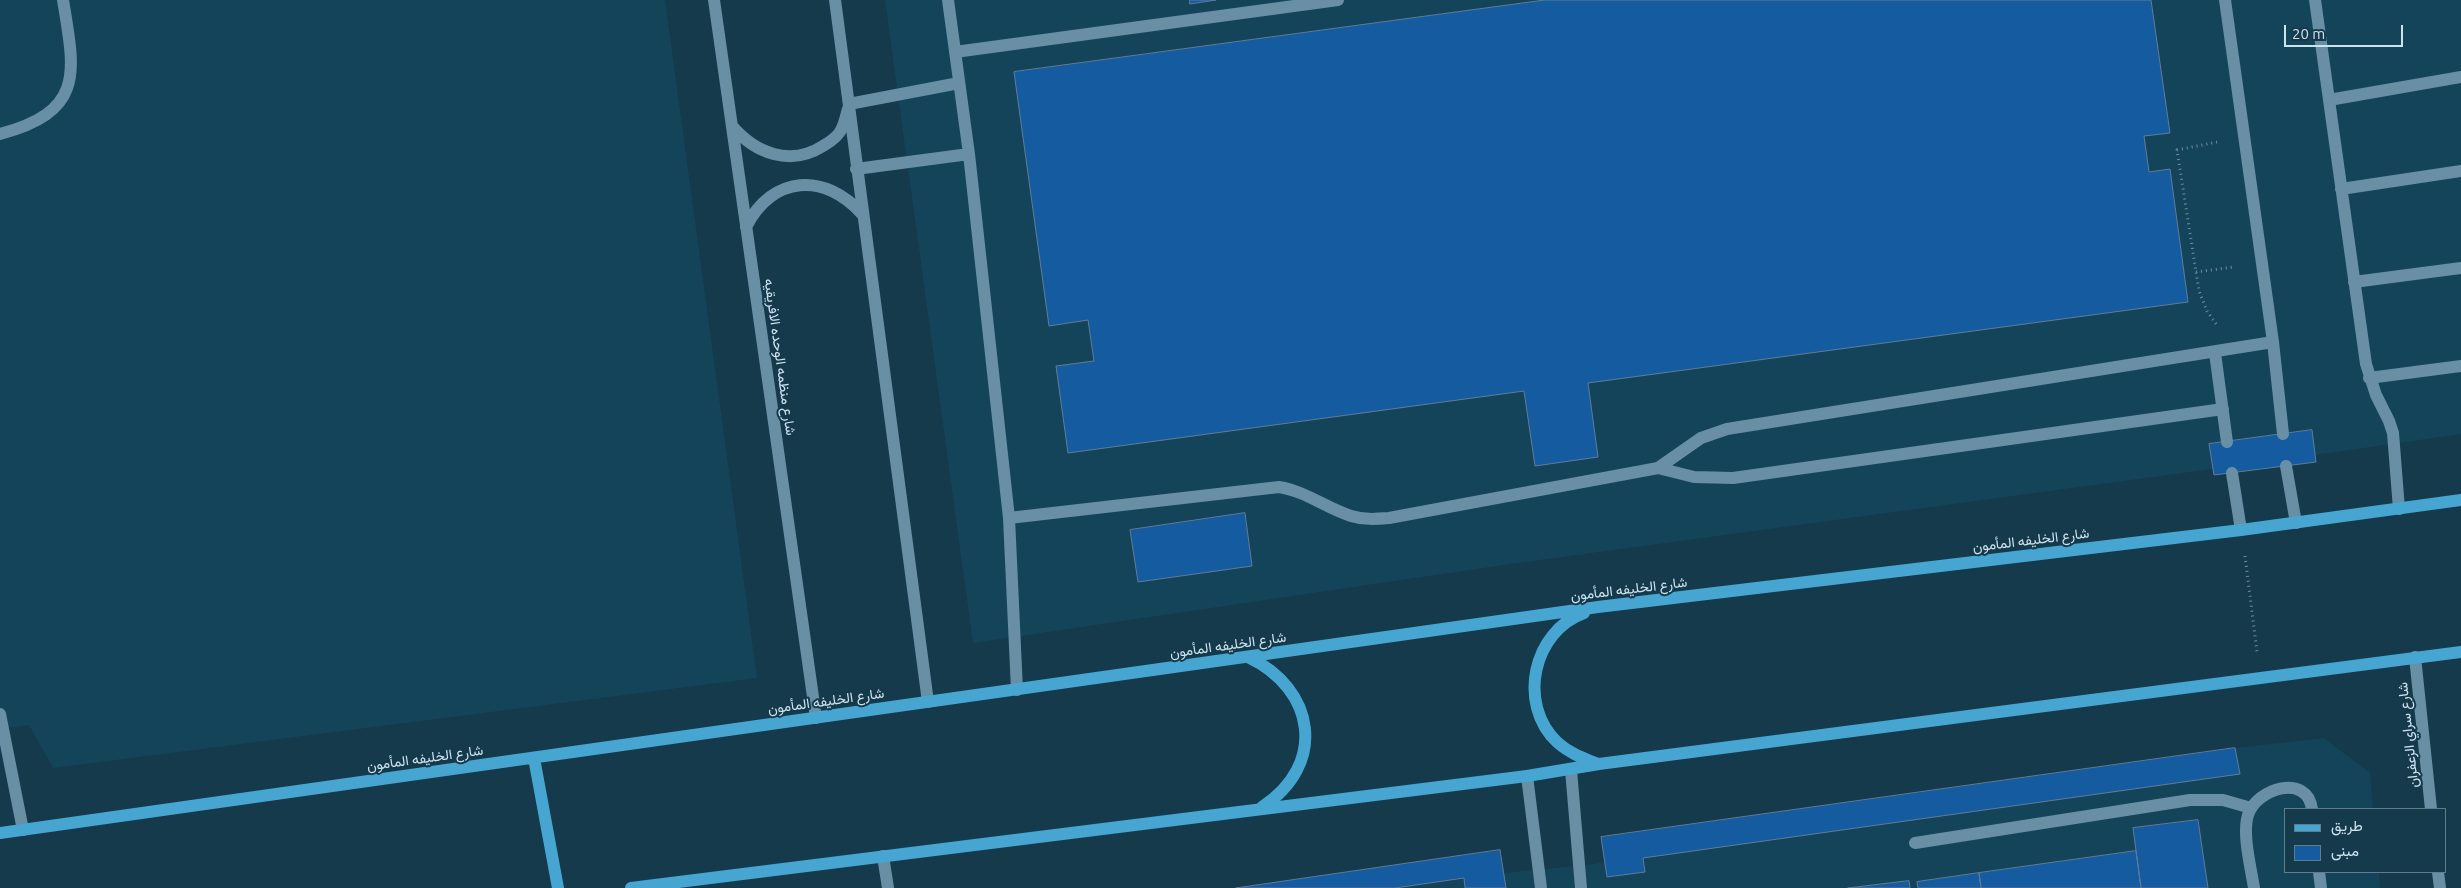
<!DOCTYPE html>
<meta charset="utf-8">
<style>
body{margin:0}
#map{position:relative;width:2461px;height:888px;overflow:hidden;background:#143a4c;font-family:Ubuntu,Vazirmatn,sans-serif}
canvas{display:block}
.legend{position:absolute;left:2284px;top:808px;width:162px;height:65px;box-sizing:border-box;background:#143a4c;border:1px solid #5f7e8d;margin:0;padding:6px 9px;list-style:none;font-size:15px;color:#cfe3ef}
.legend li{display:flex;align-items:center;gap:10px;height:25px}
.legend b{width:25px;border:1px solid #5f7e8d}
.scale{position:absolute;left:2284px;top:25px;width:119px;height:22px;box-sizing:border-box;border:2px solid #cfe3ef;border-top:0;padding-left:6px;font-size:15px;line-height:18px;white-space:nowrap;color:#cfe3ef;-webkit-text-stroke:4px #143a4c;paint-order:stroke}
</style>
<div id="map">
<canvas width="2461" height="888"></canvas>
<ul class="legend">
<li><b style="height:6px;background:#46a6d1"></b>طريق</li>
<li><b style="height:14px;background:#145c9f"></b>مبنى</li>
</ul>
<div class="scale">20 m</div>
</div>
<script>
const ctx = document.querySelector('canvas').getContext('2d');
ctx.lineJoin = 'round';
function fill(path, color) {
  ctx.fillStyle = color;
  ctx.fill(path, 'evenodd');
}
function strokePath(path, color, width, dash) {
  ctx.strokeStyle = color;
  ctx.lineWidth = width;
  ctx.lineCap = dash ? 'butt' : 'round';
  ctx.setLineDash(dash || []);
  ctx.stroke(path);
}
function write(font, color, halo, rows, align = 'center') {
  ctx.font = font + ' Ubuntu,Vazirmatn,sans-serif';
  ctx.lineWidth = 4;
  ctx.setLineDash([]);
  ctx.textBaseline = 'middle';
  ctx.strokeStyle = halo;
  ctx.fillStyle = color;
  for (const [text, x, y, turn = 0] of rows) {
    ctx.save();
    ctx.translate(x, y);
    ctx.rotate((+turn || 0) * Math.PI / 180);
    ctx.textAlign = isNaN(turn) ? turn : align;
    if (halo) ctx.strokeText(text, 0, 0);
    ctx.fillText(text, 0, 0);
    ctx.restore();
  }
}
fill(new Path2D(`
 M0,0H665L757,678L53,768L29,725L0,729Z
 M885,0H2461V434L2315,455L2316,462L2214,475L2212,469L1510,564L973,643Z
 M2324,738L2370,773L2373,809H2285V872H2379L2380,888H1236L1500,850L1504,873L1594,864L1604,862L1601,837L2235,748Z`), '#14445a');
const building = new Path2D(`
 M1190,0H1216L1190,4Z
 M1545,0H2151L2170,133L2144,136L2149,172L2170,169L2188,302L1588,383L1598,457L1535,466L1524,391L1068,453L1056,366L1094,361L1088,320L1049,326L1014,72Z
 M2312,430L2316,462L2214,475L2209,444Z
 M1245,513L1252,566L1138,582L1130,530Z
 M2235,748L2240,774L1643,858L1645,872L1607,877L1601,837Z
 M2198,820L2208,888H2141L2133,828Z
 M1500,850L1506,888H1465L1464,878L1395,888H1236Z
 M2136,851L2141,888H1981L1979,873Z
 M1979,873L1981,888H1918L1917,882Z
 M1909,881L1910,888H1848Z`);
fill(building, '#145c9f');
strokePath(building, '#627b98', 1);
strokePath(new Path2D(`
 M2196,272L2234,267
 M2216,324L2207,311L2199,291L2177,150L2217,142
 M2245,556L2257,652`), '#718e9d', 3, [1, 4]);
strokePath(new Path2D(`
 M948,0L969,154L1009,518L1017,690
 M2225,0L2273,342L2283,434
 M2315,0L2366,364L2376,395L2389,421L2393,433L2399,509
 M955,52L1338,0
 M2329,100L2461,77
 M849,104L959,83
 M0,134C85,111 75,73 63,0
 M856,169L969,154
 M2341,189L2461,171
 M2354,282L2461,268
 M2215,353L2227,442
 M2369,378L2461,366
 M2286,466L2296,523
 M1658,468L1701,438L1727,429L2273,342
 M2232,473L2241,530
 M1009,518L1279,487C1305,491 1326,508 1351,516C1364,520 1376,519 1389,518L1658,468L1694,477L1733,478L2223,409
 M0,714L23,830`), '#688fa4', 12);
strokePath(new Path2D(`
 M1571,770L1581,888
 M1527,776L1541,888
 M1915,843L2190,800H2223L2251,808
 M883,856L888,888
 M2319,872L2321,888
 M2254,888C2251,868 2242,834 2248,815C2257,788 2307,773 2312,809`), '#688fa4', 12);
strokePath(new Path2D(`
 M714,0L816,718
 M835,0L928,702
 M732,126C755,153 790,167 823,146C830,142 839,136 842,128C845,122 846,115 848,109
 M746,227C772,175 825,172 862,214
 M2415,657L2431,809
 M2438,872L2440,888`), '#688fa4', 12);
strokePath(new Path2D(`
 M1584,613C1533,631 1517,704 1557,742C1569,753 1583,758 1598,764
 M1248,657C1316,689 1327,765 1262,807
 M534,758L558,888
 M0,833L1598,607L2241,530L2461,500
 M631,888L1527,776L1599,764L2461,652`), '#46a6d1', 12);
write('14px', '#cfe3ef', '#143a4c', [
 ["شارع منظمه الوحده الافريقيه",780,357,82],
 ["شارع الخليفه المأمون",2031,540,-7],
 ["شارع الخليفه المأمون",1629,589,-7],
 ["شارع الخليفه المأمون",1228,645,-8],
 ["شارع الخليفه المأمون",826,701,-8],
 ["شارع سراي الزعفران",2408,735,-96],
 ["شارع الخليفه المأمون",425,758,-8]
]);
</script>
